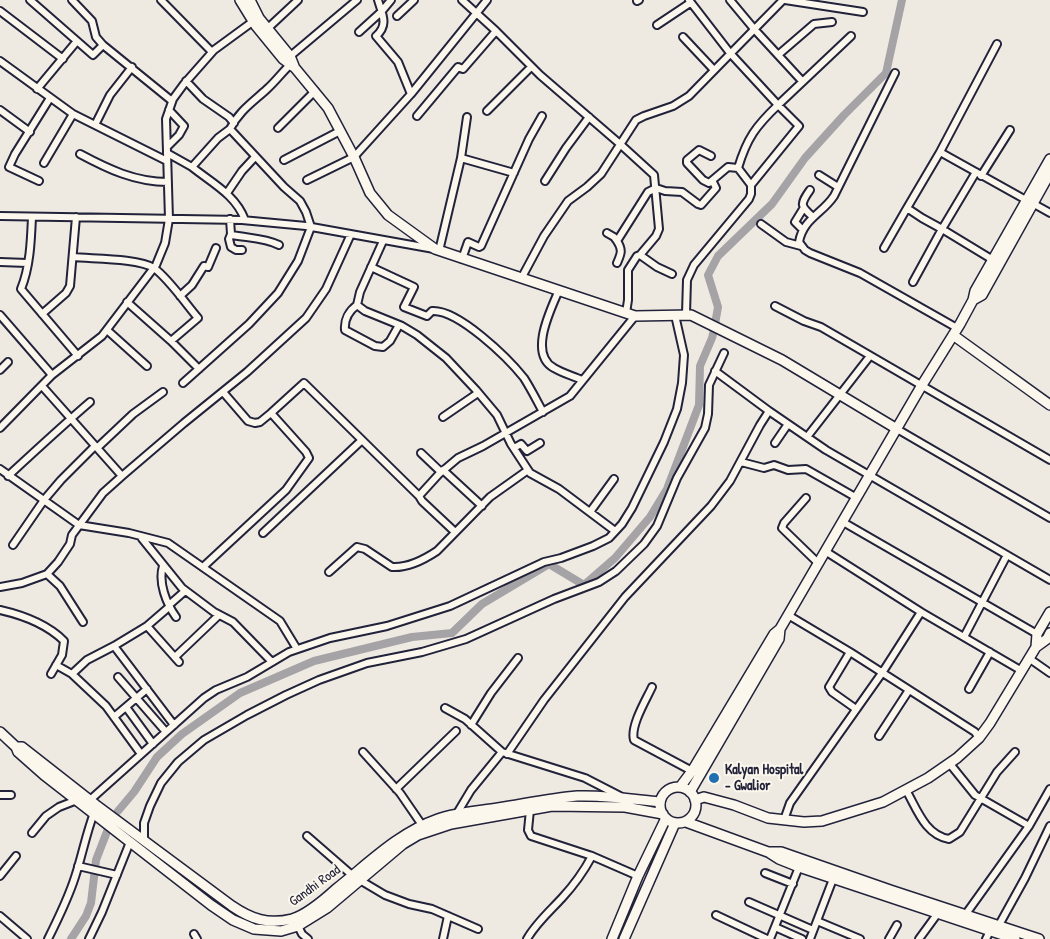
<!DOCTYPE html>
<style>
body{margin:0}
canvas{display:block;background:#eeeae2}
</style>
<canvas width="1050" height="939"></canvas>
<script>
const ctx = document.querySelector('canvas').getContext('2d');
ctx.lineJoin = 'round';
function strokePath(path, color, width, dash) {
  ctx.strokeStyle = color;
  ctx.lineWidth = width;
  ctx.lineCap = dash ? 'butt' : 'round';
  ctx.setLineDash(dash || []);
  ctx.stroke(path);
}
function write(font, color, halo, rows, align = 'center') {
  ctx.font = font + ' "Patrick Hand",sans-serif';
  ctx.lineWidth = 4;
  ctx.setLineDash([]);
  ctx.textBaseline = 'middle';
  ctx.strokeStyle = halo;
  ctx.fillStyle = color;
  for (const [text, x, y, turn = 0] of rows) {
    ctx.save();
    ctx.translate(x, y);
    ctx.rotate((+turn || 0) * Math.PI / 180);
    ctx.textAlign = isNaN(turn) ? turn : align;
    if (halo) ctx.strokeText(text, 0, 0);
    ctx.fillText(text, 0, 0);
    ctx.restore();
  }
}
strokePath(new Path2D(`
 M118,811L134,792L157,757L182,734L240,693L314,661L412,637L452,633L482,604L549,564L584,585L615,558L650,517L667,489L699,405L700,366L712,338L714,330L718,307L708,275L718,256L772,204L805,158L844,115L886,73L902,0
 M71,939L86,916L91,903L96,860L108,829`), '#a6a3a7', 8);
const street = new Path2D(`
 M30,0L93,55L103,45L172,101
 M72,0L92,21L96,37L103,45
 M161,0L212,52
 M378,0C382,14 389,25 376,36L398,62L411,94
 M462,0L496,31L540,75L620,144L654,175L659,229L656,236L640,255
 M689,0L730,53L778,105L851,36
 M730,0L755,30L802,81
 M785,0L863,12
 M637,1L639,0
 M0,11L63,59
 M397,16L414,0
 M657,25L690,3
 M267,29L298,0
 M359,32L381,12L391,0
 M683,37L714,70
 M997,44L940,152L1026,200
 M778,55L814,24L832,22
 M288,58L357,0
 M0,61L73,114L167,161
 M895,73L834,196C822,214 803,219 799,242L805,250L810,253L860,273L957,328
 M186,81L203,99L229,117L234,123
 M37,89L77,41
 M0,110L30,132
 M487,111L531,67
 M417,116L458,67L463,69L496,31
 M95,125L110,95L132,67
 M278,128L315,91
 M230,129C239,111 253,102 267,89C276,81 283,71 292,63
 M167,147L179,135L184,126L169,110
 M167,153L192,167
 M80,154C108,169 135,182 168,182
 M711,156L699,150L687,160V163L703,180L709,183L728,167L738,168
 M461,158L514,173
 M284,160L340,131
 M44,163L73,114
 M976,172L942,229L993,260
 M819,175L838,187
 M981,176L1010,130
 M307,180L354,157L411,94L487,0
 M39,181L9,167L15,154L50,98
 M545,181L566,148L589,117
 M810,190C800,204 800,206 813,217
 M227,193L242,171L255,157
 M1034,204L1050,213
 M907,208L940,152
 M0,216L242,220L306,226L434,249
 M32,217C31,241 30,267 21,289L78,356
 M230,219L231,234L232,235C248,238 265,238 279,245
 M761,224L786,242L801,246
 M802,229L795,222L803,209
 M607,233L614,237L617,241
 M231,234L229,239L231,247L236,250H242
 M383,241L360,292L357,305L365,311L402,326L417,335L446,358L476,390L497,415L511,444L530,473L559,489L615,531
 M884,248L907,208L922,218L942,229L913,282
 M439,251L461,158L467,117
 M73,257C93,259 138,258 154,268C169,279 186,304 198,318L171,341L127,302
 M462,259L468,242L479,247L481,246L529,139L542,116
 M0,262L27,263
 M617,263C621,254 623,250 617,241L648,192L656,188L665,191L682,192L698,204L701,205L716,188L713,182
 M371,267L414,287L404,307L427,316L432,311C458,309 508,358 524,378C531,389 537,401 543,412
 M522,277L544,236L568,201L587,187L601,174L636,120L644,116L673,106L689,96L783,0
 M559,290C551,309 528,354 554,368C562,373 573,376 582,380
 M180,296L192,285L204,266L208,267L216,248
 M357,305C349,311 344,320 345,330L375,346L383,347L390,341L399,325
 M775,306L804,321L821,327L1050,460
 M626,313L628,300V270L637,256L640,255L657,267L672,274
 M42,314L66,293L70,286L76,217
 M686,314L687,280L694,265L749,199L751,194V185L799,126L778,105C756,126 747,138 738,168L751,185
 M0,315L52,375
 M107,330L147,366
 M171,341L199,369
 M0,370L8,362
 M715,371L769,411L826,450L1050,580
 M183,383L249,324L278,293L298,261L311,227L306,212L300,201L284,187L230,129L218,138L192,167C212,183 236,195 245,220
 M42,386L122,476L103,493L72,535L70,544L58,562L47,574
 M223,392L248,421L255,423L260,422L271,413L304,383L419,496L422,501L455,532
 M443,417L478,393
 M0,428L52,375L102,336L156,265L165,243L169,219L166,119L173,99L184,84L214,50L255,20
 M897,429L1050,518
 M807,437L870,356
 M775,443L788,424
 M97,448L133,414L163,392
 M514,448L521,444L527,451L540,443
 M421,453L441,472
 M741,462L764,468L774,465L788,470L806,469L857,498
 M0,469L79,525L129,533L168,543L280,621L297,649
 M443,470L482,506
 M8,476C35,451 62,426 90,402
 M122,476L184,423L247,372L306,318L326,289L351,234
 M419,496L439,474L458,458L483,446L570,396L635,316
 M806,498L784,523L782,528L818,563
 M590,512L614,479
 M843,522L1037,634
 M263,533L362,440
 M140,536L182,588L214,612L233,622L272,662
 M13,545L44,500L61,480L95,446
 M825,551L921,612L1022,671
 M163,566C158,582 166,603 176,617
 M203,567L286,490L309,458L306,452L271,413
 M329,572L357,547L365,549L392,567C407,568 425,559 437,551L490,497L528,470
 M0,587L22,583L47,574L60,586L83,622
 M169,605L185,591
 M169,607L147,626L179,662
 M0,610C22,615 48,625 64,641L62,655L51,674
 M788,615L850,652L975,732L979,738
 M964,637L1007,555
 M114,646L174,725
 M850,652L829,687L832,692L856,709
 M175,657L219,615
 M1030,659L1050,673
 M56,665L72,674
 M118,677L166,732
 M652,687C646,700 630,726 634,740L692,771
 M969,689L990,652
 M126,707L153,744
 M445,708L465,719L502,752L585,778L620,796
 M114,717L147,689
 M471,725L491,693L518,658
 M879,736L909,690
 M363,752L400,793L422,825
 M141,754L106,706L72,674L87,660L114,646L147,626
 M507,754L544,700L625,597L711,506L730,481L760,425L769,411
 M950,764L975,795L1029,826
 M396,789L456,731
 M906,790C917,809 925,835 949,839L960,832L997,772L1015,752
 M0,795H11
 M90,800L204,698L216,690L247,677L289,652L330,638L387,626L450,606L544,562L561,558L593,546L609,538L622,524L632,508L664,442L677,409L682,383L684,355L675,315
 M530,810L528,830L531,836L592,856L638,876
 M456,815L471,790L502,752
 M784,820L790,803L882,673L921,612
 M32,833L46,816L59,807L77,800
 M307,836L353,876L385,895L409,904L432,909L478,929
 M144,841V823L150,806L161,783L178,762L204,740L247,715L286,695L319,680L367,663L422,652L466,639L554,599L599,582L616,571L644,544L657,526L677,478L705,428L708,414L709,385L724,353
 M78,866L117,875
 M765,873L793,884
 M0,876L16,856
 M749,902L813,930
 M716,915L767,939
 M0,916L27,939
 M963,918L1029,826L1050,789
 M817,921L860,939
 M999,925L1025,878L1050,826
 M298,926L302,934L308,939
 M775,927L802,939
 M194,934L197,939
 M48,939C58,919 68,899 75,877C82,856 86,834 94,813
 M89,939L102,912L130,842
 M443,939L448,916
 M527,939C536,923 550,911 562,898C574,885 584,871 592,856
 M770,939L799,867
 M810,939L833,879
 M889,939L897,925
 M919,939L938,913
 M986,939L992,927`);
const secondary = new Path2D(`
 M240,0L256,26L283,59L295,68L328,108L354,157L370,193L388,215L435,249L635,316L691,315L782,360L897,429
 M250,0L259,18L290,56L294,66
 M973,300L982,295L1050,173
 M953,335L1050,405
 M1036,647L1037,634L1050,612
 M0,732L16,747H22L96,805L232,906C251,919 268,925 292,919C306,915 325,899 336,889C369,863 398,833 438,819C457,812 479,811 498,808C524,804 551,798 577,796C605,795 633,799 660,802
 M16,747L18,752L44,775L211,905L233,920L254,929L281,931L298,926L327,908L403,844L418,835L451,824L552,806L625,807L663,814
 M680,787L692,771L774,634L780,629L922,385L960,324L973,300L975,291L1050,159
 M660 805a18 18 0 1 1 36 0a18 18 0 1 1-36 0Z
 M690,792L779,639L780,629
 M695,800L704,797L734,805L768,818L804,822L822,821L883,802L928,778L957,758L979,738L990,723L1036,647L1047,639L1050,633
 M686,822L768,852L779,859L799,867L1015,939
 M768,852H781L890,890L1039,939
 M612,939L638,876L666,818
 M624,939L675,823`);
strokePath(street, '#22223b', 10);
strokePath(secondary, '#22223b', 12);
strokePath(street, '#fbf7ec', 6);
strokePath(secondary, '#fbf7ec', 9);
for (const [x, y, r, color] of [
 [714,778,6,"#1f6fb2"]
]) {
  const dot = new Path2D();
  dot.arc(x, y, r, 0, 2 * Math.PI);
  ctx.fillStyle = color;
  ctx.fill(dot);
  strokePath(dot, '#fbf7ec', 2);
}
write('bold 14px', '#22223b', '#fbf7ec', [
 ["Kalyan Hospital",725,770],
 ["- Gwalior",725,786]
], 'left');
write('14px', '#22223b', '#fbf7ec', [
 ["Gandhi Road",315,886,-36]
]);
</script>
